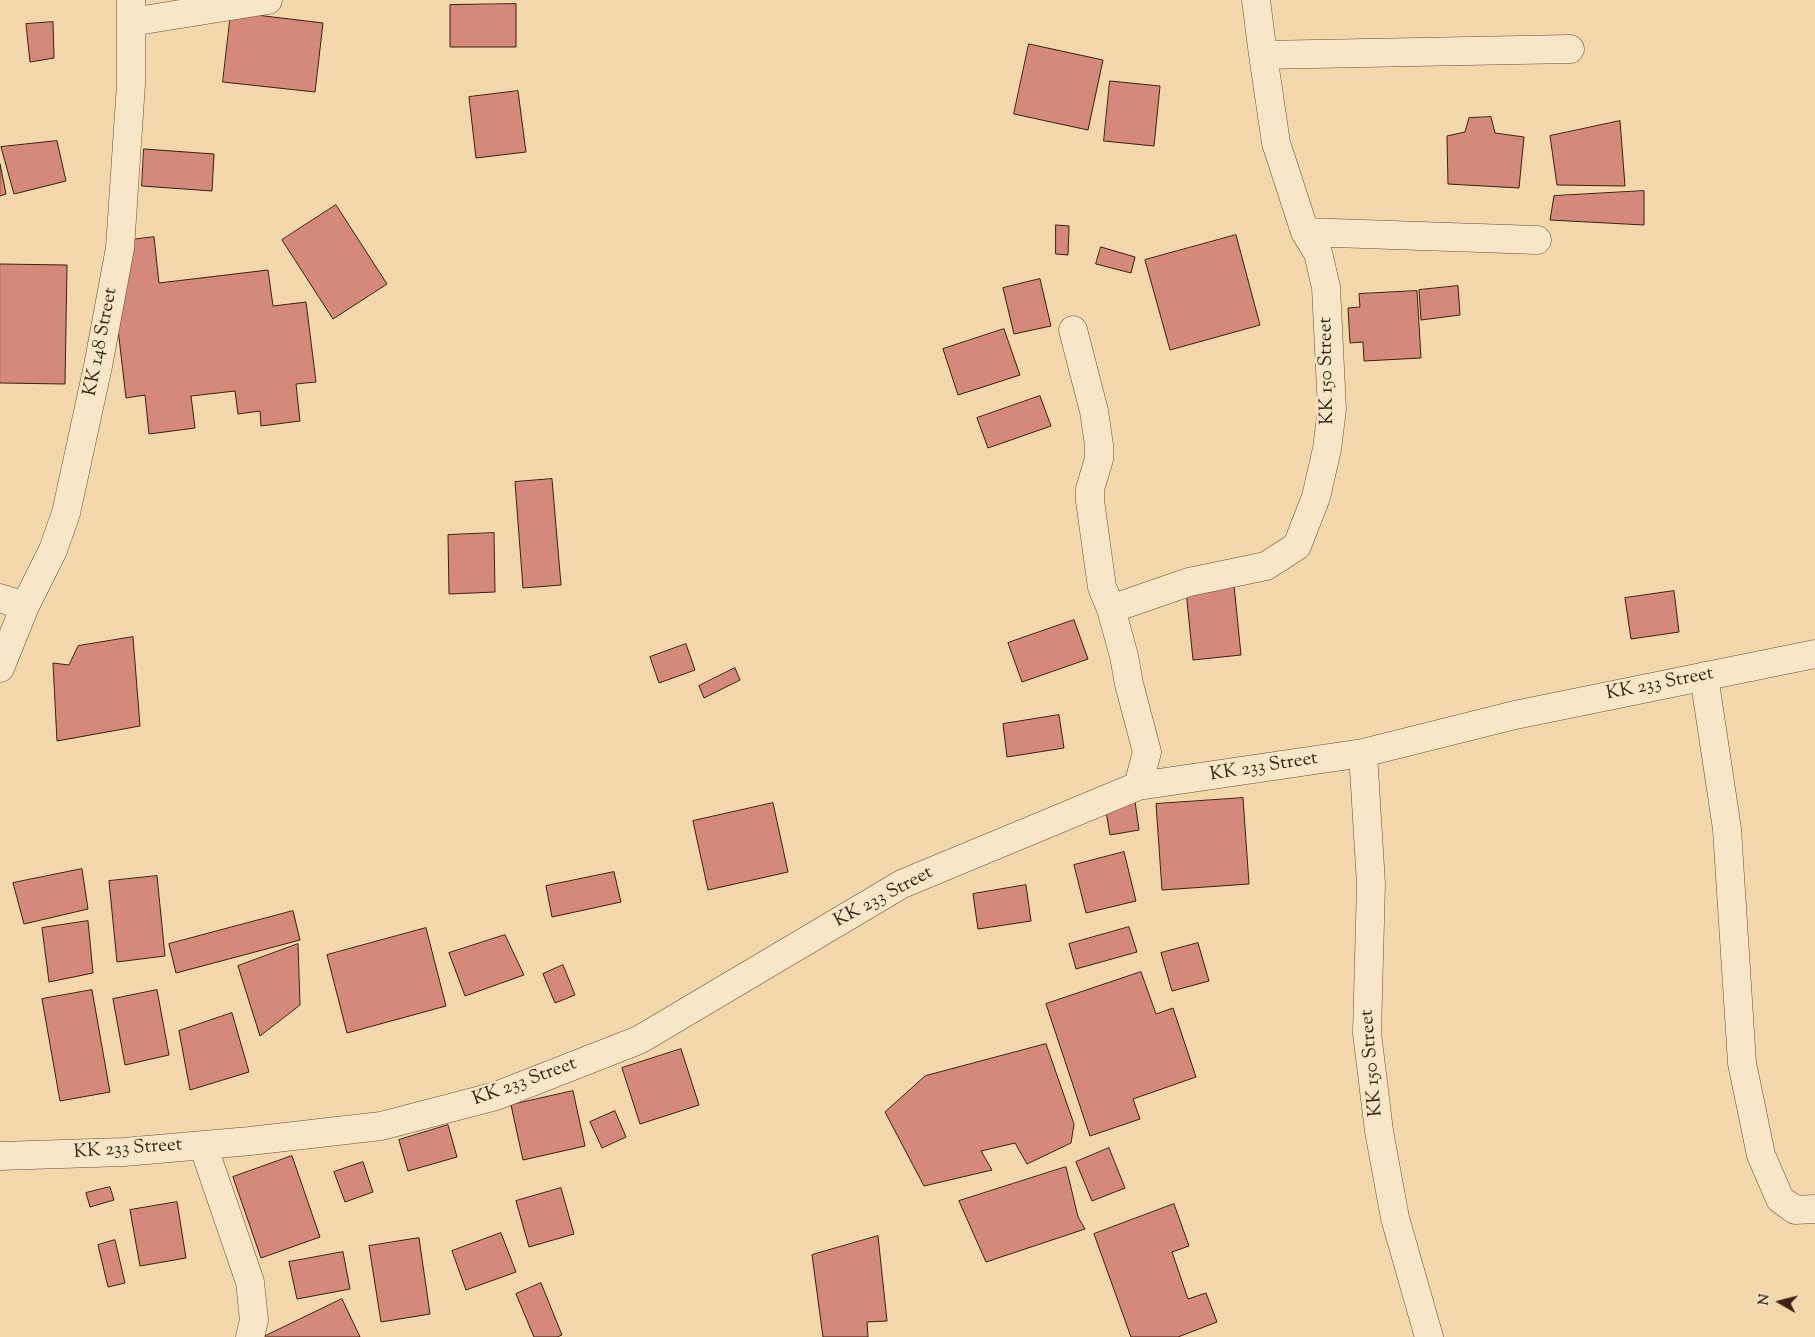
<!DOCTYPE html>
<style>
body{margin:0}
#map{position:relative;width:1815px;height:1337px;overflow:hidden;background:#f2d8aa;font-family:"Sorts Mill Goudy",serif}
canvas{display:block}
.north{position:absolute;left:1755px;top:1277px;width:50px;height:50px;-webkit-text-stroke:4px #f7e6c8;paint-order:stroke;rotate:278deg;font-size:14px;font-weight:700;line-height:20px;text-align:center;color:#3b1f10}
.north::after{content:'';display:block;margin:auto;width:18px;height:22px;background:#3b1f10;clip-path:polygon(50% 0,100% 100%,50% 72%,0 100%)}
</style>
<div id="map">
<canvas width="1815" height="1337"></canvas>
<div class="north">N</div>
</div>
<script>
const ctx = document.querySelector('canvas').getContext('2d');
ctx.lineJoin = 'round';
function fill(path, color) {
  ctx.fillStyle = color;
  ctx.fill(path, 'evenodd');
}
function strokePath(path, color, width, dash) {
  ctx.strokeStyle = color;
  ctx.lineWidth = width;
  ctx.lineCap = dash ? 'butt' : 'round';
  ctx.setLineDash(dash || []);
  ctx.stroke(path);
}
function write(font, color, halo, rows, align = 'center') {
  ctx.font = font + ' "Sorts Mill Goudy",serif';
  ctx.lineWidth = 4.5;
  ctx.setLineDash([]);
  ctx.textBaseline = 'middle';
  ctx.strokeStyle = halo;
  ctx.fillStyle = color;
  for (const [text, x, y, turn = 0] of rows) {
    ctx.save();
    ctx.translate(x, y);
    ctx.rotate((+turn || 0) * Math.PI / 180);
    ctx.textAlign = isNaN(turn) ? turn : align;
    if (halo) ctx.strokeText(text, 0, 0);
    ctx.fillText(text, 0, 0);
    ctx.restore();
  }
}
const building = new Path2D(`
 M516,4V47H450V5Z
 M231,12L323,23L315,92L223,82Z
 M53,22L54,58L30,62L26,24Z
 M1029,44L1103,60L1088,130L1014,114Z
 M1110,81L1160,86L1154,146L1104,141Z
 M518,91L526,152L476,158L469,97Z
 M1491,117L1495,133L1524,137L1519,188L1448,184L1447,136L1465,132L1469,118Z
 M1620,121L1625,186L1557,185L1550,136Z
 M57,141L66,181L14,194L1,147Z
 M144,149L214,154L212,191L142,186Z
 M0,164L6,194L0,196Z
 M1644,191V225L1550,220L1554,196Z
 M336,205L387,284L333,319L282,240Z
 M1056,225L1069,226L1068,255L1056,254Z
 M1236,235L1260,325L1170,350L1145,260Z
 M154,237L159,283L268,270L273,306L306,302L316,382L296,384L300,421L261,426L260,411L238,414L235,391L191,396L195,428L149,434L145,395L126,398L108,243Z
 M1101,247L1135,257L1131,273L1096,264Z
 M0,264L67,265L65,384L0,383Z
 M1040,279L1051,326L1014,334L1003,288Z
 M1458,286L1460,315L1421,320L1419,290Z
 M1417,291L1421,358L1364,361L1363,342L1350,343L1348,308L1360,307L1359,294Z
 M1004,329L1020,375L958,395L943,349Z
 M1040,396L1051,426L988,448L977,418Z
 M552,479L561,585L523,588L515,482Z
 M494,533L495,592L449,594L448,535Z
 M1234,585L1241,655L1193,660L1186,591Z
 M1674,591L1679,632L1631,639L1625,598Z
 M1074,620L1088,659L1022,682L1008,643Z
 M133,637L140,726L57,741L53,663L69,665L78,646Z
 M686,644L695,670L659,683L650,657Z
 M735,668L740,680L704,698L699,686Z
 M1059,715L1064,748L1007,757L1003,724Z
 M1243,798L1249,884L1162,890L1156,804Z
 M1135,801L1139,830L1110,835L1105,806Z
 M773,803L788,872L708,890L693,821Z
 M1124,852L1136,901L1086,913L1074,865Z
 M82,869L88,909L24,924L13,883Z
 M614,872L621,902L552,917L546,886Z
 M157,876L165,956L117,962L109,881Z
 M1026,885L1031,921L978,929L973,894Z
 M293,911L300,940L176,973L169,944Z
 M88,921L93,973L49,982L42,928Z
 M1129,927L1137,952L1076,969L1069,944Z
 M426,928L446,1006L347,1033L327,955Z
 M505,935L524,975L465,996L449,953Z
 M1198,943L1209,981L1172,991L1161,953Z
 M298,944L300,1005L260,1036L238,966Z
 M563,965L575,995L555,1003L543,974Z
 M1141,972L1156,1014L1173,1008L1196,1077L1133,1099L1140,1119L1090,1136L1046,1004Z
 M92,990L110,1092L60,1101L42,999Z
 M157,990L169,1055L125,1065L113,999Z
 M232,1013L249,1072L190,1090L179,1031Z
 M1046,1044L1074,1124L1071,1143L1027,1164L1015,1143L981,1151L992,1170L924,1186L885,1112L925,1076Z
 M681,1049L699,1105L640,1124L622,1068Z
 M573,1091L585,1146L523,1160L511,1105Z
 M615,1111L626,1137L602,1148L590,1122Z
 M448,1125L457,1157L408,1171L399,1140Z
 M1109,1148L1125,1188L1092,1201L1076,1162Z
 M292,1156L320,1237L261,1258L233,1177Z
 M363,1162L373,1192L345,1202L334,1172Z
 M1066,1167L1078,1217L1085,1229L986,1262L959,1201Z
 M110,1187L114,1200L90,1207L86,1193Z
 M561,1188L574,1234L529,1247L516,1201Z
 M177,1202L186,1258L140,1266L130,1210Z
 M1174,1204L1189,1246L1172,1252L1188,1299L1206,1293L1217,1322L1178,1337H1131L1094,1234Z
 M501,1233L516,1272L466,1290L452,1251Z
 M878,1236L887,1321L867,1322L868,1337H823L812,1255Z
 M419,1238L430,1314L381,1322L369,1246Z
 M115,1240L125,1283L108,1287L98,1245Z
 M343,1252L350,1289L297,1299L289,1262Z
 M541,1283L562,1335L557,1337H534L516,1294Z
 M342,1299L360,1337H263Z`);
fill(building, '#d5897a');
strokePath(building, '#3b1f10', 1);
const minor = new Path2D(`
 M131,22L268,0
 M1263,55L1570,49
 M1305,232L1537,240
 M1073,330L1094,411L1099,445V459L1090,489V501L1102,587L1111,609
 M0,598L25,606
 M0,668L25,606L53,550L66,513L98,366L120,248L131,84V0
 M1704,676L1727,829L1742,1063L1761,1155L1780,1199L1795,1210L1815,1209
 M1363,753L1371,884L1367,1033L1379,1131L1395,1218L1429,1337
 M1138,786L1147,752L1129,684L1124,656L1111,609L1189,582L1266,566L1297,546L1316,497L1327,449L1332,409L1326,287L1318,253L1305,232L1276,143L1263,55L1256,0
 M203,1145L250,1282L254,1320L250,1337
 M0,1156L124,1152L250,1141L381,1126L496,1096L639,1040L902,884L1138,786L1363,753L1515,715L1815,654`);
strokePath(minor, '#694d36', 29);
strokePath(minor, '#f7e6c8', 28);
write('19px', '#3b1f10', '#f7e6c8', [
 ["KK 148 Street",102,342,-79],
 ["KK 150 Street",1328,371,-91],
 ["KK 233 Street",1660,685,-11],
 ["KK 233 Street",1264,768,-9],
 ["KK 233 Street",884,898,-28],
 ["KK 150 Street",1373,1063,-95],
 ["KK 233 Street",525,1083,-20],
 ["KK 233 Street",128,1150,-4]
]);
</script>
